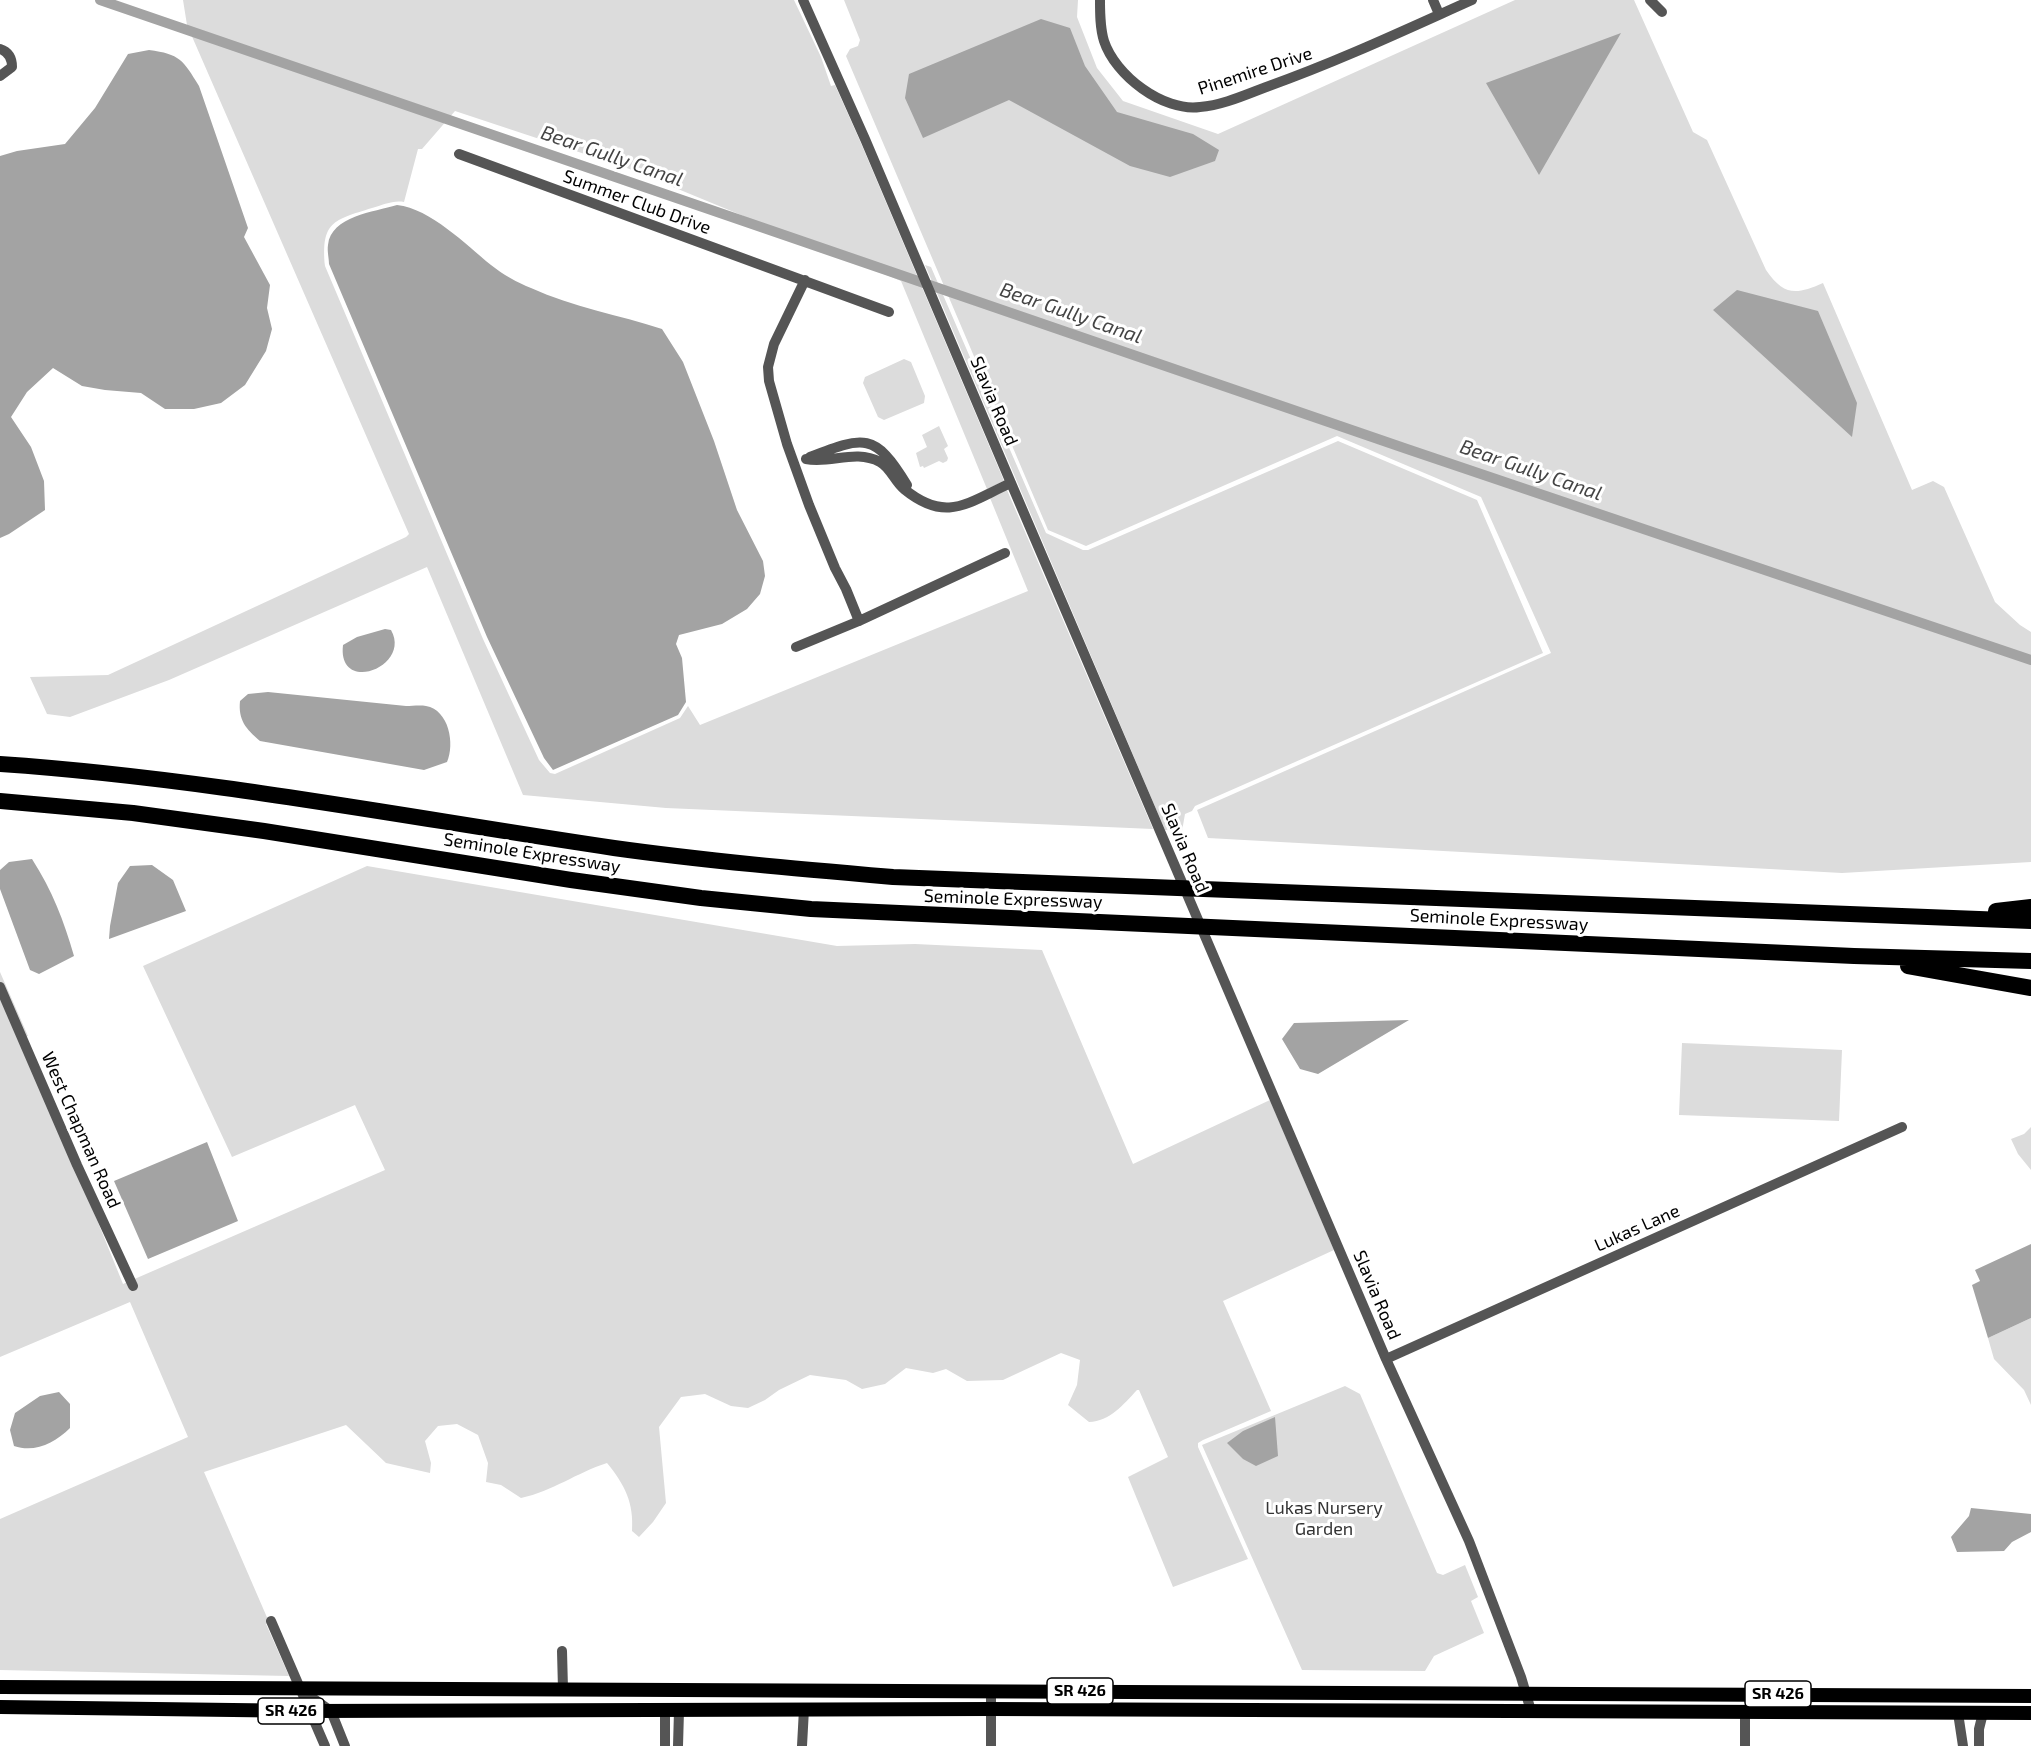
<!DOCTYPE html>
<style>
body{margin:0}
canvas{display:block;background:#fff}
</style>
<canvas width="2031" height="1746"></canvas>
<script>
const ctx = document.querySelector('canvas').getContext('2d');
ctx.lineJoin = 'round';
function fill(path, color) {
  ctx.fillStyle = color;
  ctx.fill(path, 'evenodd');
}
function strokePath(path, color, width, dash) {
  ctx.strokeStyle = color;
  ctx.lineWidth = width;
  ctx.lineCap = dash ? 'butt' : 'round';
  ctx.setLineDash(dash || []);
  ctx.stroke(path);
}
function write(font, color, halo, rows, align = 'center') {
  ctx.font = font + ' "Exo 2",sans-serif';
  ctx.lineWidth = 6;
  ctx.setLineDash([]);
  ctx.textBaseline = 'middle';
  ctx.strokeStyle = halo;
  ctx.fillStyle = color;
  for (const [text, x, y, turn = 0] of rows) {
    ctx.save();
    ctx.translate(x, y);
    ctx.rotate((+turn || 0) * Math.PI / 180);
    ctx.textAlign = isNaN(turn) ? turn : align;
    if (halo) ctx.strokeText(text, 0, 0);
    ctx.fillText(text, 0, 0);
    ctx.restore();
  }
}
fill(new Path2D(`
 M183,0H794L821,57L831,86L835,85L860,141L1004,481L987,489L901,281L627,168L455,111L422,149H418L404,202C393,200 383,205 372,208C333,220 321,222 325,266L483,639L539,760L550,773L555,774L680,718L688,706L700,725L1028,591L990,498L1007,490L1153,829L666,808L523,795L427,567L169,680L70,717L47,714L30,677L108,675L406,537L409,534L187,25Z
 M844,0H1078L1077,17L1097,68L1123,101L1218,134L1515,0H1634L1693,132L1707,140L1766,270C1784,296 1796,295 1823,283L1912,490L1933,481L1944,487L1995,602L2020,625L2031,632V862L1842,873L1208,838L1197,810L1551,653L1481,497L1337,436L1086,546L1048,530L846,56L850,49L858,46L860,40Z
 M925,265L931,267L1046,533L1083,550H1088L1338,441L1477,500L1543,653L1195,806L1192,811L1185,814L1182,831L1165,830Z
 M904,359L911,362L925,396L924,403L884,420L878,417L863,383L865,377Z
 M939,426L948,446L944,449L948,458L947,461L943,463L939,461L924,468L923,466L920,467L916,453L927,447L922,435Z
 M367,866L837,946L915,944L1042,950L1133,1164L1270,1100L1334,1250L1223,1301L1271,1411L1203,1440L1198,1443V1447L1248,1559L1173,1587L1128,1477L1168,1457L1139,1390H1137C1123,1405 1110,1421 1089,1422L1068,1405L1077,1385L1080,1360L1061,1353L1003,1380L967,1381L946,1369L933,1373L906,1368L885,1384L862,1389L846,1380L810,1375L779,1390L765,1400L748,1408L731,1406L705,1394L681,1397L659,1427L666,1503L653,1522L639,1537L632,1531C634,1503 625,1485 607,1463C576,1473 553,1491 521,1498L501,1485L486,1482L488,1463L478,1435L457,1424L438,1426L425,1441L431,1463L430,1473L386,1463L346,1425L204,1472L269,1622L266,1624L289,1676L0,1670V1519L188,1437L130,1302L0,1357V972L28,1036L18,1040L95,1215L123,1284L385,1170L355,1105L232,1157L143,966Z
 M1682,1043L1842,1050L1839,1121L1679,1115Z
 M2031,1127V1170L2018,1154L2011,1139L2024,1134Z
 M2031,1318V1405L2024,1390L1994,1359L1988,1338Z
 M1345,1386L1360,1394L1437,1573L1443,1575L1465,1565L1478,1597L1471,1601L1484,1633L1434,1656L1425,1671L1302,1670L1202,1445Z`), '#dcdcdc');
fill(new Path2D(`
 M1041,19L1070,28L1085,66L1117,112L1193,134L1219,150L1215,161L1170,177L1130,166L1009,100L923,138L905,98L909,74Z
 M1621,33L1539,175L1486,83Z
 M149,50C180,54 183,60 199,86L248,228L244,237L270,285L267,308L272,329L266,351L245,385L221,403L194,409H165L141,393L105,390L82,386L53,368L27,392L11,417L31,447L44,481L45,510L9,534L0,538V156L17,151L65,144L95,108L128,54Z
 M397,205C431,209 465,244 491,265C502,274 518,283 531,288C573,307 619,315 662,329L683,362L714,441L737,510L763,561L765,576L760,594L747,609L722,624L679,635L676,644L682,658L686,702L678,715L553,770L544,758L487,637L329,264C329,258 327,251 328,245C331,216 374,212 397,205Z
 M1737,290L1818,311L1857,403L1852,437L1713,310Z
 M385,629L391,630C412,667 337,695 343,645L357,637Z
 M268,692L406,706C412,706 420,705 426,706C449,710 455,744 447,762L424,770L260,741C246,729 238,720 240,701L248,694Z
 M32,859C52,890 64,921 74,956L39,974L30,970L0,889V870L9,862Z
 M152,865L173,880L186,911L109,939L110,926L118,883L130,866Z
 M1409,1020L1318,1074L1300,1069L1282,1039L1294,1023Z
 M207,1142L238,1221L148,1259L114,1181Z
 M2031,1244V1318L1988,1338L1972,1285L1980,1281L1975,1270Z
 M59,1392L70,1404V1428C55,1443 35,1453 14,1446L10,1430L15,1413L40,1396Z
 M1275,1417L1278,1456L1256,1466L1243,1459L1227,1443L1243,1431Z
 M1971,1508L2031,1514V1532L2012,1542L2004,1551L1957,1552L1951,1537L1969,1516Z`), '#a3a3a3');
strokePath(new Path2D(`
 M100,0L1407,449L2031,660`), '#a3a3a3', 10);
strokePath(new Path2D(`
 M803,0L865,139L1011,483L1386,1359L1469,1541L1521,1677L1531,1711
 M1100,0C1100,14 1100,28 1104,41C1115,75 1163,112 1200,107C1224,105 1247,94 1269,86C1339,61 1405,30 1472,0
 M1433,0L1439,14
 M1650,0L1662,12
 M0,49C9,52 12,59 12,67L0,76
 M459,154L889,312
 M805,280L774,344L768,367L769,381L787,444L809,505L835,568L846,589L859,621
 M810,457C864,436 875,432 907,485
 M806,459C831,464 855,449 880,462C890,467 895,482 904,489C947,524 968,502 1011,483
 M796,647L859,621L1005,553
 M0,987L77,1165L133,1286
 M1386,1359L1902,1127
 M271,1621L325,1746
 M562,1651L563,1689
 M300,1689L331,1711L345,1746
 M991,1691V1746
 M1745,1712V1746
 M1958,1713L1963,1746
 M665,1746V1711
 M678,1746L679,1711
 M802,1746L804,1709
 M1979,1746V1729L1983,1713`), '#555', 10);
strokePath(new Path2D(`
 M0,1687L2031,1696
 M0,1707L310,1711L990,1709L2031,1713`), '#000', 14);
strokePath(new Path2D(`
 M0,764C206,778 410,818 614,848C707,861 800,869 893,877L2031,921
 M0,801L133,813L264,831L571,880L701,898L811,909L1854,956L2031,961
 M1996,911L2031,907
 M1908,966L2031,988`), '#000', 16);
for (const [x, y, w] of [
 [1080,1691,66],
 [1778,1694,66],
 [291,1711,66]
]) {
  const box = new Path2D();
  box.roundRect(x - w / 2, y - 13, w, 26, 4.5);
  ctx.fillStyle = '#fff';
  ctx.fill(box);
  strokePath(box, '#000', 1.5);
}
write('bold 16px', '#000', null, [
 ["SR 426",1080,1691],
 ["SR 426",1778,1694],
 ["SR 426",291,1711]
]);
write('18px', '#000', '#fff', [
 ["Pinemire Drive",1255,71,-18],
 ["Summer Club Drive",637,202,20],
 ["Slavia Road",994,401,67],
 ["Slavia Road",1185,848,67],
 ["Seminole Expressway",532,853,9],
 ["Seminole Expressway",1013,899,2],
 ["Seminole Expressway",1499,920,3],
 ["West Chapman Road",81,1130,66],
 ["Lukas Lane",1637,1228,-24],
 ["Slavia Road",1377,1295,67]
]);
write('18px', '#333', '#fff', [
 ["Lukas Nursery",1324,1508],
 ["Garden",1324,1529]
]);
write('italic 20px', '#444', '#fff', [
 ["Bear Gully Canal",612,156,19],
 ["Bear Gully Canal",1071,313,19],
 ["Bear Gully Canal",1531,470,19]
]);
</script>
